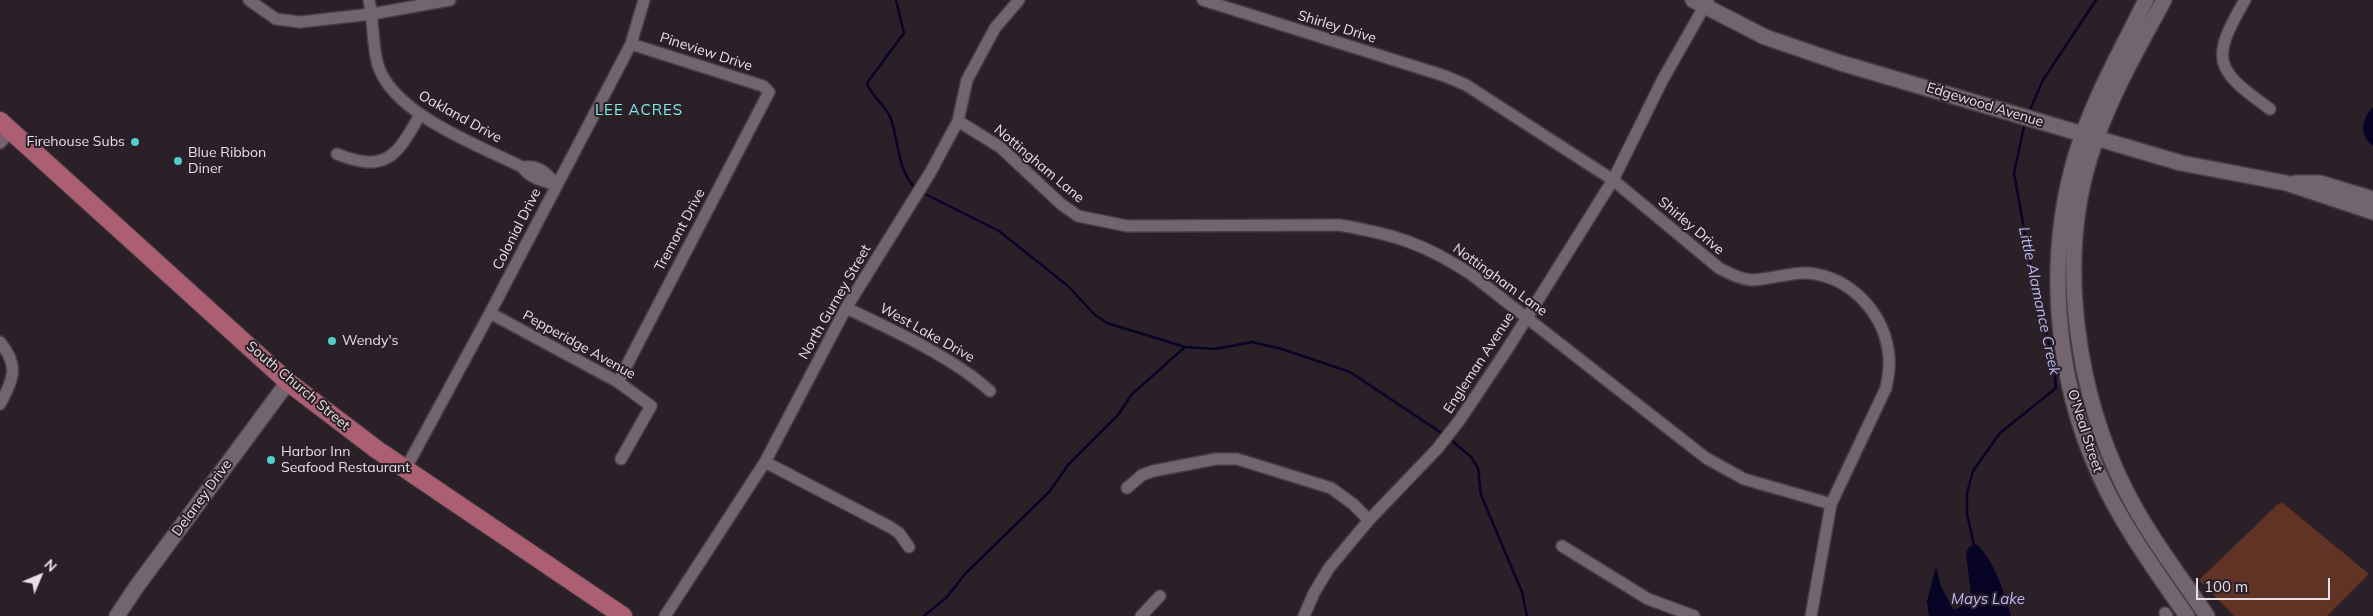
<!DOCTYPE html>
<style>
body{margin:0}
#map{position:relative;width:2373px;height:616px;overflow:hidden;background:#2c2028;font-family:Mulish,sans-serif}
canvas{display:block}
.north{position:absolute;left:15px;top:551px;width:50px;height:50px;-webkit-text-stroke:4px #2c2028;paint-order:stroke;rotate:45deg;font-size:14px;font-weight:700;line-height:20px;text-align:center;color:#e7dfe4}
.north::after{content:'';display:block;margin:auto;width:18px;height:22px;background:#e7dfe4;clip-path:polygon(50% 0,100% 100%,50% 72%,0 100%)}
.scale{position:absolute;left:2196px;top:578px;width:134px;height:22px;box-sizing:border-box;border:2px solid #e7dfe4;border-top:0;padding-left:6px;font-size:15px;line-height:18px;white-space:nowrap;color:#e7dfe4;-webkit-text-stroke:4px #2c2028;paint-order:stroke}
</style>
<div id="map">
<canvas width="2373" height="616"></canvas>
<div class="north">N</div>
<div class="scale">100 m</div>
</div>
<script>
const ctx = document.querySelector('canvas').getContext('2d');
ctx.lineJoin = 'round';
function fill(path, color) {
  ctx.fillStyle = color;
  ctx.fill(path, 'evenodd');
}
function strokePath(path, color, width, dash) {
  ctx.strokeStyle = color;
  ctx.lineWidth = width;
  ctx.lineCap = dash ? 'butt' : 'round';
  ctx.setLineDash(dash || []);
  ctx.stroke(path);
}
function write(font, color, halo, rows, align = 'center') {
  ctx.font = font + ' Mulish,sans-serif';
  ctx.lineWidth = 4;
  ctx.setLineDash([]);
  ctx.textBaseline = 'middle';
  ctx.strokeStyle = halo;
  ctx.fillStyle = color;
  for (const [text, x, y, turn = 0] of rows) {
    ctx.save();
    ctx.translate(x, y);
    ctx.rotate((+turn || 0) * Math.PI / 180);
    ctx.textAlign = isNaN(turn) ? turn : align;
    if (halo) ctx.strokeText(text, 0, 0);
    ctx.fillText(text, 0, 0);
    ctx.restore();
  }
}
fill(new Path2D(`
 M2283,503L2369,574L2327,616H2234L2199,580L2278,504Z`), '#603325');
fill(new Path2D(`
 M2373,107V146C2359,135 2361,119 2373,107Z
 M1974,544L1978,545C1995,563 2004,592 2011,616H1929L1927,601L1936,567L1941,586L1953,609H1956L1967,603L1971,595L1966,553L1969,547Z`), '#080426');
strokePath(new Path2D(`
 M896,0L904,33L867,83C871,97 886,105 891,119C899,143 897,170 916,189
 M2029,112L2043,80L2096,0
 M923,193L999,231L1068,286L1095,315L1107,323L1185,347L1215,349L1252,342L1282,349L1350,372L1443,434
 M1450,439L1471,457L1478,468L1481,495L1522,592L1527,616
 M1974,545L1967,514V493L1973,471L2000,433L2056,388L2054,364L2031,268L2014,173L2025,122
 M924,616L947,597L965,574L1050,491L1068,465L1118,415L1132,394L1185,347`), '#080426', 2.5);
const street = new Path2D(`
 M249,0L276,19L300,22L372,14L450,0
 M369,0C374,21 372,50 379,68C396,115 480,146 522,167C531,179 543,181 557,185
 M1203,0L1445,76L1466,85L1613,180L1719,268C1729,273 1739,279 1751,280C1770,280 1789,272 1808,273C1852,277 1886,315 1889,358C1890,368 1888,378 1886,388L1831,504L1811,616
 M2245,0C2210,60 2214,69 2270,109
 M958,121L1000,147L1061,204L1078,216L1127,226L1339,225C1393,234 1426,244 1472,275L1706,458L1744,479L1831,504
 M0,143L11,131
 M337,154C387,174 397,155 420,115
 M522,167C540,165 545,172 557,185
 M846,308C893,330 952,357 990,391
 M490,313L618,382L651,406L621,459
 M0,342C19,365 14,379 0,404
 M618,382L769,92L763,86L631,44
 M765,462L890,527L899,533L909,547
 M406,468L490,313L631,44L644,0
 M1127,488L1142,475L1153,471L1216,459H1237L1331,488L1353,504L1369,520
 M1562,546L1648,599L1694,616
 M2165,613L2167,616
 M665,616L765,462L846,308L930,173L958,121L967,80L995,28L1019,0
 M1141,616L1160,596
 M1304,616L1314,593L1329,568L1369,520L1437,449L1459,421L1506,351L1613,180L1663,79L1708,0`);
const secondary = new Path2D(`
 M1693,0L1765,37L1841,63L2181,163L2286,183L2373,212
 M2146,0C2121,51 2092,101 2076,155C2045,258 2055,377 2099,474C2122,525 2155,570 2187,616
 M2164,0C2136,51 2107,102 2090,157C2057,263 2077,395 2127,493C2149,536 2180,576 2207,616
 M2295,183H2320L2373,199
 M117,616L137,586L288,382`);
const primary = new Path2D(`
 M0,121L288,382L376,449L623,616`);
strokePath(street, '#473d44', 14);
strokePath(secondary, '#473d44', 18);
strokePath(primary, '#473d44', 20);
strokePath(street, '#73656e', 11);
strokePath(secondary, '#73656e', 15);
strokePath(primary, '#ac5f72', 18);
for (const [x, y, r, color] of [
 [135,142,5,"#52cdcd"],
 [178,161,5,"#52cdcd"],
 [332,341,5,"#52cdcd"],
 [271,460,5,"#52cdcd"]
]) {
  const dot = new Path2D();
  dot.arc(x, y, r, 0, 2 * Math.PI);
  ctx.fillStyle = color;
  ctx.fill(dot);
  strokePath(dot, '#2c2028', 2);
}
write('14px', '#e7dfe4', '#2c2028', [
 ["Shirley Drive",1337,27,17],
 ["Pineview Drive",706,52,18],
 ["Edgewood Avenue",1985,105,17],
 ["Oakland Drive",460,117,29],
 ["Nottingham Lane",1039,164,40],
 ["Shirley Drive",1691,226,40],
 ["Colonial Drive",517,229,-63],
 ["Tremont Drive",680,230,-62],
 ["Nottingham Lane",1500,280,36],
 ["North Gurney Street",835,302,-60],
 ["West Lake Drive",927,333,29],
 ["Pepperidge Avenue",579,345,29],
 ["Engleman Avenue",1479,363,-57],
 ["South Church Street",298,386,40],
 ["O'Neal Street",2085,431,72],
 ["Delaney Drive",202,498,-54]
]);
write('14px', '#e7dfe4', '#2c2028', [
 ["Firehouse Subs",125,142,"right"],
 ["Blue Ribbon",188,153],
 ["Diner",188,169],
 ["Wendy's",342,341],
 ["Harbor Inn",281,452],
 ["Seafood Restaurant",281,468]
], 'left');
ctx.letterSpacing = '1px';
write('15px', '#7eeaea', '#2c2028', [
 ["LEE ACRES",639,110]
]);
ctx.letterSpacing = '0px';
write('italic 15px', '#b8bbf4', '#2c2028', [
 ["Little Alamance Creek",2039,301,78],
 ["Mays Lake",1988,599]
]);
</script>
